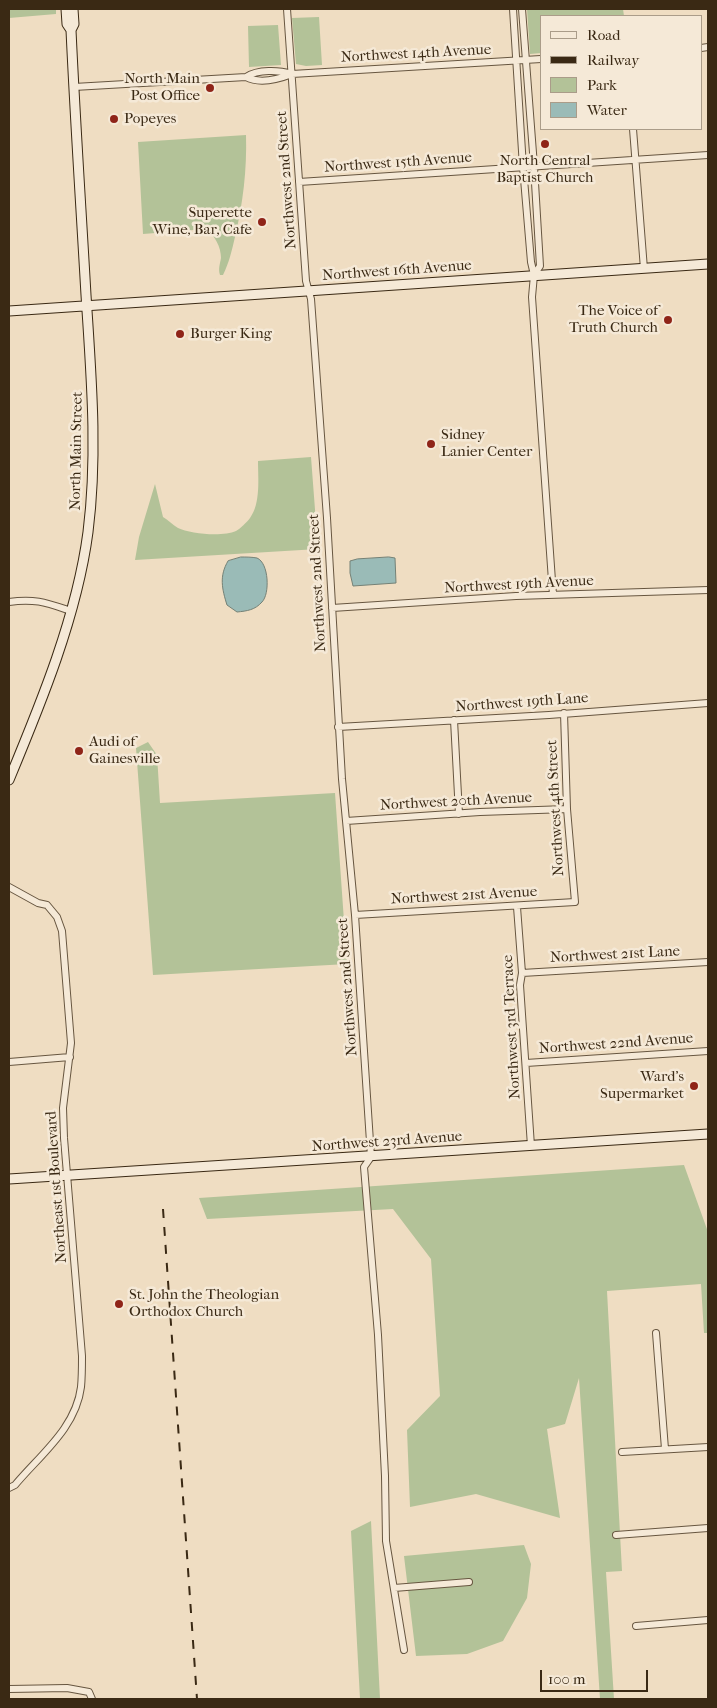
<!DOCTYPE html>
<style>
body{margin:0}
#map{position:relative;width:717px;height:1708px;overflow:hidden;background:#efddc2;font-family:"IM FELL French Canon",serif}
canvas{display:block}
.frame{position:absolute;inset:0;border:10px solid #3a2914;pointer-events:none}
.legend{position:absolute;left:540px;top:15px;width:162px;height:115px;box-sizing:border-box;background:#f5e9d7;border:1px solid #aa9c89;margin:0;padding:6px 9px;list-style:none;font-size:15px;color:#3a2914}
.legend li{display:flex;align-items:center;gap:10px;height:25px}
.legend b{width:25px;border:1px solid #aa9c89}
.scale{position:absolute;left:540px;top:1670px;width:108px;height:22px;box-sizing:border-box;border:2px solid #3a2914;border-top:0;padding-left:6px;font-size:15px;line-height:18px;white-space:nowrap;color:#3a2914;-webkit-text-stroke:4px #f5e9d7;paint-order:stroke}
</style>
<div id="map">
<canvas width="717" height="1708"></canvas>
<div class="frame"></div>
<ul class="legend">
<li><b style="height:6px;background:#f5e9d7"></b>Road</li>
<li><b style="height:6px;background:#3a2914"></b>Railway</li>
<li><b style="height:14px;background:#b3c298"></b>Park</li>
<li><b style="height:14px;background:#9abbb7"></b>Water</li>
</ul>
<div class="scale">100 m</div>
</div>
<script>
const ctx = document.querySelector('canvas').getContext('2d');
ctx.lineJoin = 'round';
function fill(path, color) {
  ctx.fillStyle = color;
  ctx.fill(path, 'evenodd');
}
function strokePath(path, color, width, dash) {
  ctx.strokeStyle = color;
  ctx.lineWidth = width;
  ctx.lineCap = dash ? 'butt' : 'round';
  ctx.setLineDash(dash || []);
  ctx.stroke(path);
}
function write(font, color, halo, rows, align = 'center') {
  ctx.font = font + ' "IM FELL French Canon",serif';
  ctx.lineWidth = 5;
  ctx.setLineDash([]);
  ctx.textBaseline = 'middle';
  ctx.strokeStyle = halo;
  ctx.fillStyle = color;
  for (const [text, x, y, turn = 0] of rows) {
    ctx.save();
    ctx.translate(x, y);
    ctx.rotate((+turn || 0) * Math.PI / 180);
    ctx.textAlign = isNaN(turn) ? turn : align;
    if (halo) ctx.strokeText(text, 0, 0);
    ctx.fillText(text, 0, 0);
    ctx.restore();
  }
}
fill(new Path2D(`
 M9,9H56V14L9,18Z
 M527,9H623L624,16H541V53L530,54Z
 M319,17L322,65L306,66L296,64L292,18Z
 M278,25L281,65L249,67L248,26Z
 M246,135C247,170 243,203 235,237C232,250 229,263 223,275H220C218,269 220,264 221,258C221,247 215,236 206,229L143,234L138,142Z
 M311,457L318,549L135,560L139,537L155,484L163,517C168,520 173,525 178,528C190,534 223,537 236,531C240,529 247,522 250,518C261,503 258,478 258,461Z
 M148,742L157,755L160,803L335,793L347,964L153,975L136,748Z
 M684,1165L708,1232V1333H704L701,1284L607,1291L622,1571L606,1572L614,1699H600L579,1378L565,1424L547,1429L560,1518L476,1494L410,1507L407,1430L440,1396L431,1259L393,1209L207,1219L199,1198Z
 M371,1521L380,1699H360L351,1531Z
 M524,1545L531,1564L527,1598L503,1641L467,1654L416,1656L404,1556Z`), '#b3c298');
const water = new Path2D(`
 M241,557C246,557 252,557 257,558C269,563 270,594 262,602C255,610 247,611 237,612L227,605C222,589 219,576 228,561Z
 M389,557L395,558L396,583L353,586L350,573V561L357,559Z`);
fill(water, '#9abbb7');
strokePath(water, '#748176', 1);
const street = new Path2D(`
 M287,9L306,281L311,299L327,518L342,779L355,915L371,1157L364,1167L378,1335L385,1476L386,1541L404,1650
 M513,9L523,167L531,262L534,275
 M522,9L534,166L540,266L534,275L532,297L553,595
 M701,48L708,47
 M246,77C258,69 279,70 292,74
 M74,87L246,77C259,84 279,79 292,74L541,59
 M633,129L644,269
 M299,182L708,155
 M9,602C35,598 47,603 71,611
 M332,608L516,596L708,590
 M454,720L459,814
 M338,727L549,715L708,703
 M346,821L480,812L567,809
 M9,887L38,903L47,905L57,917L62,931L71,1043L63,1108L64,1138L82,1356C82,1366 82,1377 81,1387C76,1428 40,1455 15,1485L9,1488
 M517,907L522,973L520,985L531,1146
 M355,915L575,902L567,809L564,713
 M522,973L708,962
 M9,1062L70,1057
 M526,1063L708,1051
 M656,1333L665,1449
 M622,1452L708,1447
 M616,1535L708,1528
 M394,1588L469,1582
 M636,1626L708,1620
 M9,1689L67,1688L89,1692L92,1699`);
const secondary = new Path2D(`
 M71,30L74,24L73,9
 M9,311L708,264
 M9,780C41,703 77,616 88,532C98,453 91,374 86,295C81,207 75,118 71,30L67,24L66,9
 M9,1179L708,1134`);
strokePath(street, '#675640', 8);
strokePath(secondary, '#3a2914', 11);
strokePath(street, '#f5e9d7', 6);
strokePath(secondary, '#f5e9d7', 9);
strokePath(new Path2D(`
 M163,1209L197,1699`), '#3a2914', 2, [9, 9]);
for (const [x, y, r, color] of [
 [210,88,5,"#8f2418"],
 [114,119,5,"#8f2418"],
 [545,144,5,"#8f2418"],
 [262,222,5,"#8f2418"],
 [668,320,5,"#8f2418"],
 [180,334,5,"#8f2418"],
 [431,444,5,"#8f2418"],
 [79,751,5,"#8f2418"],
 [694,1086,5,"#8f2418"],
 [119,1304,5,"#8f2418"]
]) {
  const dot = new Path2D();
  dot.arc(x, y, r, 0, 2 * Math.PI);
  ctx.fillStyle = color;
  ctx.fill(dot);
  strokePath(dot, '#f5e9d7', 2);
}
write('15px', '#3a2914', '#f5e9d7', [
 ["Northwest 14th Avenue",416,54,-3],
 ["Northwest 15th Avenue",398,163,-4],
 ["Northwest 2nd Street",287,180,-94],
 ["Northwest 16th Avenue",397,271,-4],
 ["North Main Street",77,451,-89],
 ["Northwest 2nd Street",318,583,-93],
 ["Northwest 19th Avenue",519,585,-3],
 ["Northwest 19th Lane",522,703,-4],
 ["Northwest 20th Avenue",456,802,-3],
 ["Northwest 4th Street",556,808,-93],
 ["Northwest 21st Avenue",464,896,-3],
 ["Northwest 21st Lane",615,955,-3],
 ["Northwest 2nd Street",348,987,-94],
 ["Northwest 3rd Terrace",512,1027,-93],
 ["Northwest 22nd Avenue",616,1044,-4],
 ["Northwest 23rd Avenue",387,1142,-4],
 ["Northeast 1st Boulevard",57,1187,-94]
]);
write('15px', '#3a2914', '#f5e9d7', [
 ["North Main",200,79,"right"],
 ["Post Office",200,96,"right"],
 ["Popeyes",124,119],
 ["North Central",545,161,"center"],
 ["Baptist Church",545,178,"center"],
 ["Superette",252,213,"right"],
 ["Wine, Bar, Cafe",252,230,"right"],
 ["The Voice of",658,311,"right"],
 ["Truth Church",658,328,"right"],
 ["Burger King",190,334],
 ["Sidney",441,435],
 ["Lanier Center",441,452],
 ["Audi of",89,742],
 ["Gainesville",89,759],
 ["Ward's",684,1077,"right"],
 ["Supermarket",684,1094,"right"],
 ["St. John the Theologian",129,1295],
 ["Orthodox Church",129,1312]
], 'left');
</script>
